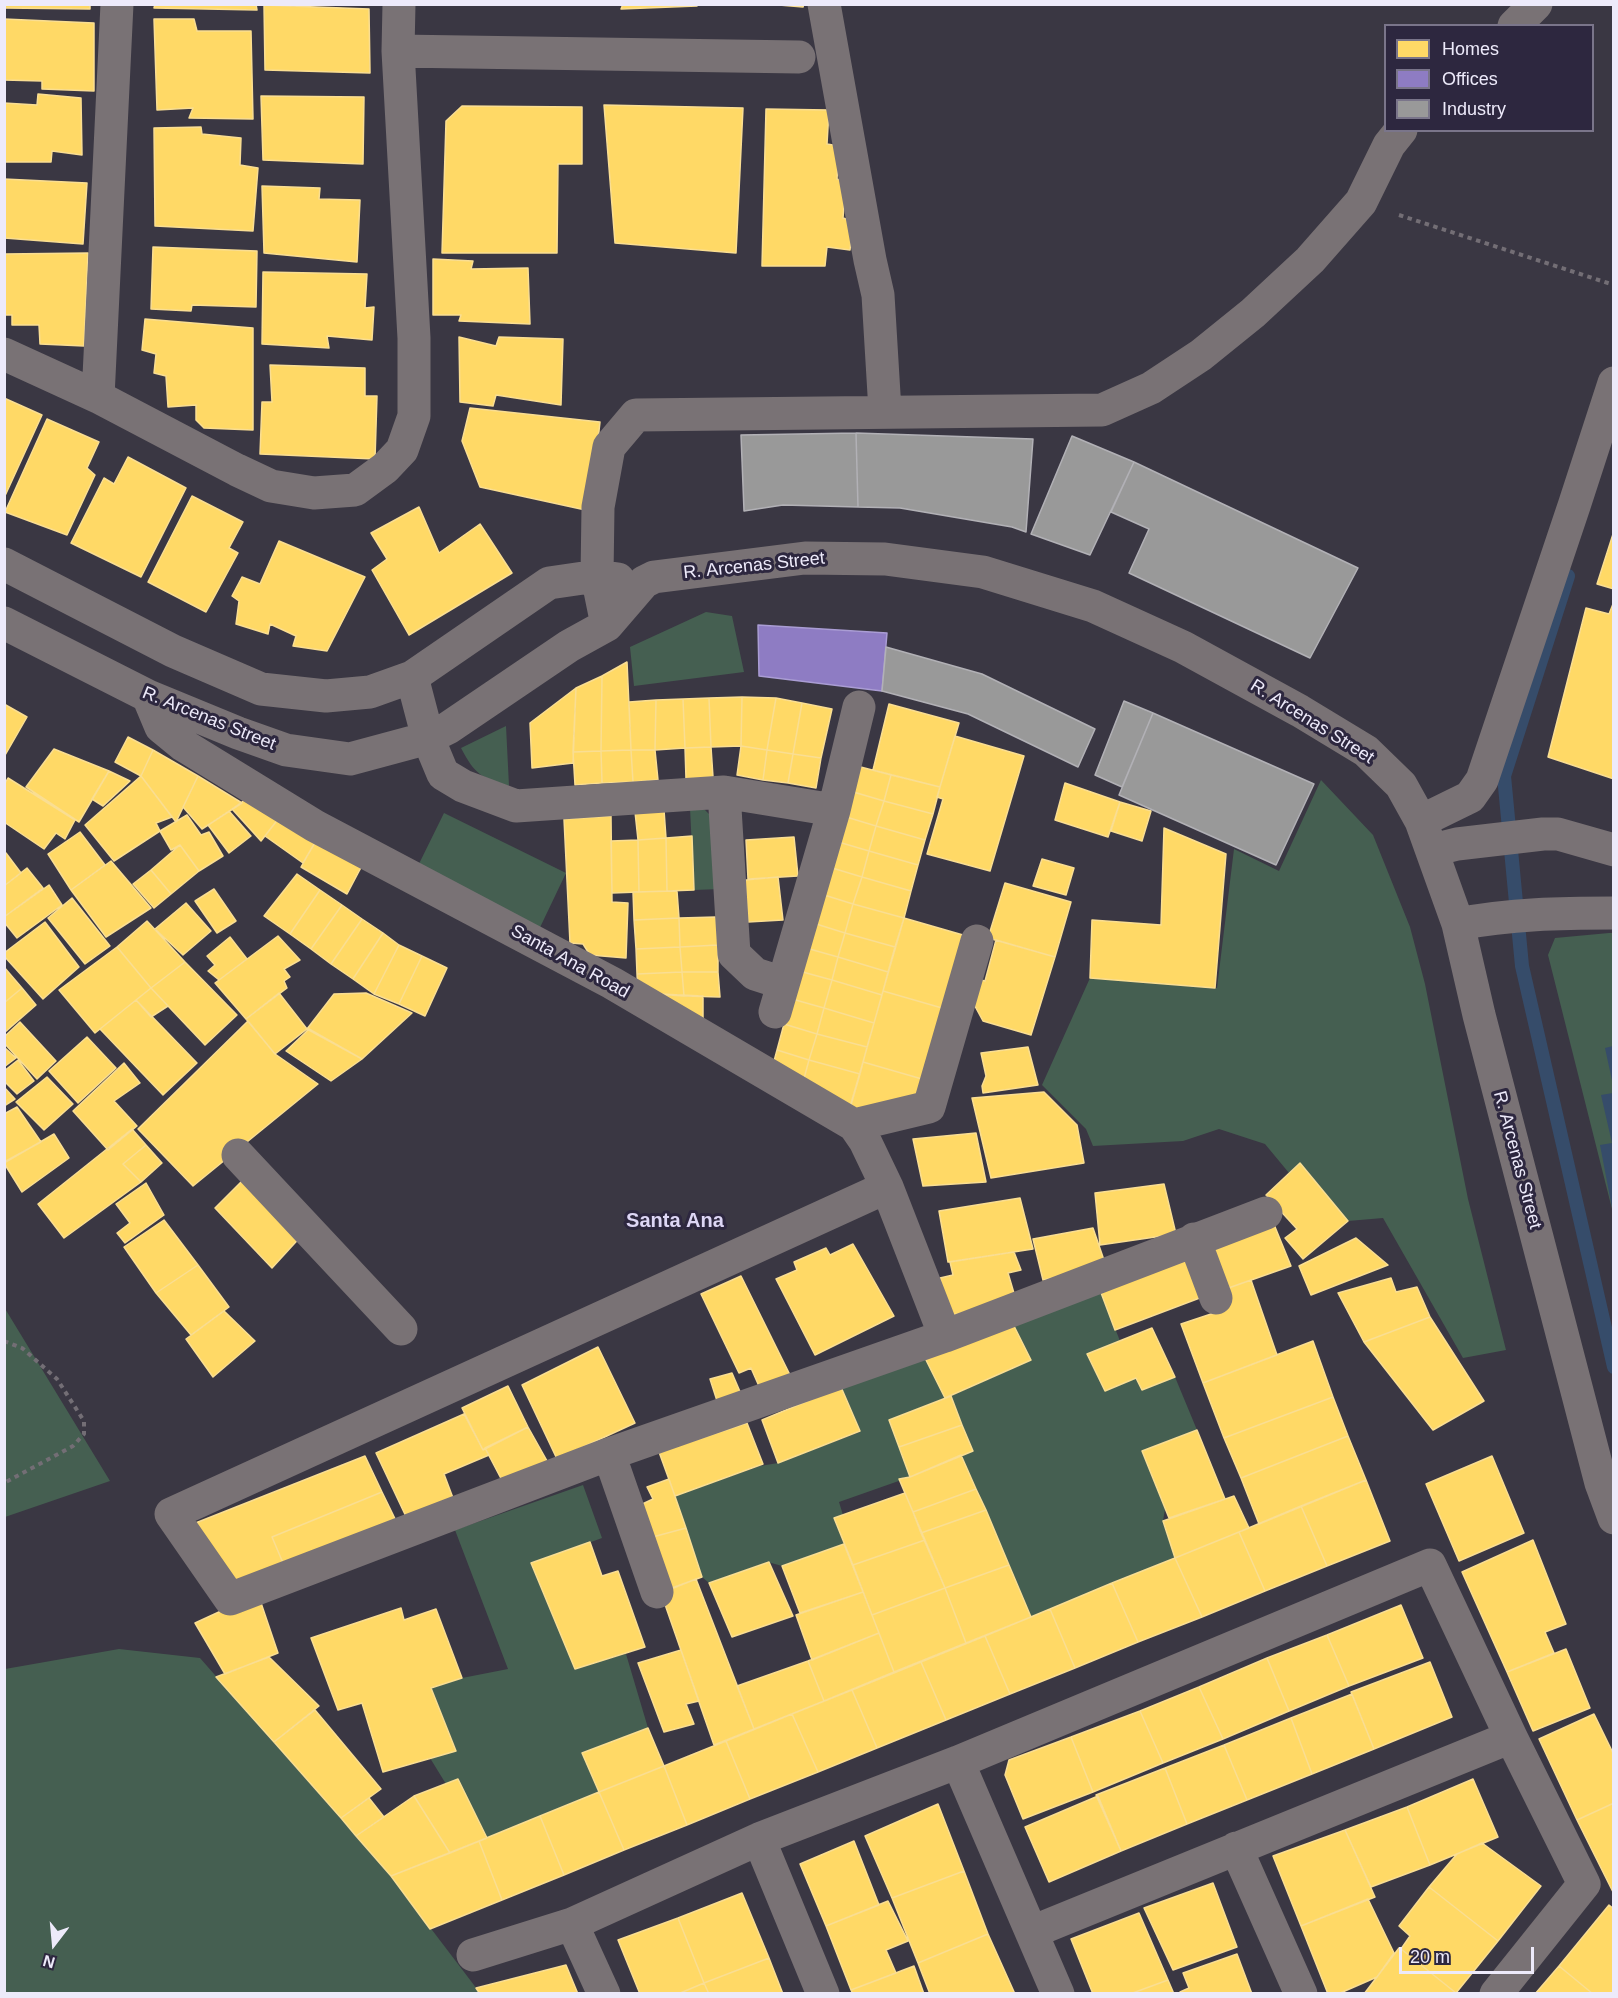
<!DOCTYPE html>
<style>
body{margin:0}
#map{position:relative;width:1618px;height:1998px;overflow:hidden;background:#3a3743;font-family:Arial,sans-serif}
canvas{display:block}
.frame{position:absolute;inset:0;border:6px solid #edeafa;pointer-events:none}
.legend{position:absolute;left:1384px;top:24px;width:210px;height:108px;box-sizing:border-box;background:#2d273f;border:2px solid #7a758a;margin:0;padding:8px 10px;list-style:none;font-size:18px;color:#edeafa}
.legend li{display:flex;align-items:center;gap:12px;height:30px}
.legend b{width:30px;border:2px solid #7a758a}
.north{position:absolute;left:24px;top:1914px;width:60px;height:60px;-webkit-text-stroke:4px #2d273f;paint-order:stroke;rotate:196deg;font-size:16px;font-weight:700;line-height:24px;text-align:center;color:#edeafa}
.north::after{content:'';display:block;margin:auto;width:21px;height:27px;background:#edeafa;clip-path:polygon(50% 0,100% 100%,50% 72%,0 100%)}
.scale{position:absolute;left:1399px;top:1947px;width:135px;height:27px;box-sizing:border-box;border:3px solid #edeafa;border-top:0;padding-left:8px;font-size:18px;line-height:21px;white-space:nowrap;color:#edeafa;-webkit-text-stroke:4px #2d273f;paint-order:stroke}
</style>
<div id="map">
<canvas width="1618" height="1998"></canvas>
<div class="frame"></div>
<ul class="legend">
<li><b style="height:16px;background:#ffd966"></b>Homes</li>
<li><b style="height:16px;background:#8e7cc3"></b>Offices</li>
<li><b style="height:16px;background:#999"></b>Industry</li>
</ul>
<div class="north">N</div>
<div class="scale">20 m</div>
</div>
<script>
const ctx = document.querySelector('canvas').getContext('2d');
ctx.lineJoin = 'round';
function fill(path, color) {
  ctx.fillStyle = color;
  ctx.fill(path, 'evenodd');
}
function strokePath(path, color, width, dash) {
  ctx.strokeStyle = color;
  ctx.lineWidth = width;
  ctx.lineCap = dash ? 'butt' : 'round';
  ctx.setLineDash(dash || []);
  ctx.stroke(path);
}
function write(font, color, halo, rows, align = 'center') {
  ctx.font = font + ' Arial,sans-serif';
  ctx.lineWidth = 6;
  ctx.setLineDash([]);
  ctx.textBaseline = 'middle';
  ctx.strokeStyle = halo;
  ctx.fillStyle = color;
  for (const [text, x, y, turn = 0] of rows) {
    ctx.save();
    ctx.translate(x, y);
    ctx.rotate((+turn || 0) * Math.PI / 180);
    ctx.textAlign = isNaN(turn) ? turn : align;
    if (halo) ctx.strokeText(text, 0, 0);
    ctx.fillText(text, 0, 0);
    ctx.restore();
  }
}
fill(new Path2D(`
 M706,612L732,616L744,672L634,686L630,647Z
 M506,726L509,786C482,778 475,775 461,748Z
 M1321,780L1373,835L1410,927L1425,984L1468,1199L1506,1350L1463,1358L1383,1218L1348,1221L1300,1163L1289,1173L1265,1144L1219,1129L1183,1141L1093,1146L1086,1129L1042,1085L1090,978L1217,988L1234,849L1279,871Z
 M690,808L705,810L711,816L721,889L694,890Z
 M444,813L566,873L534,940L412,878Z
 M1609,933H1613V1213L1548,955L1555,938Z
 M1100,1290L1120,1341L1087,1355L1105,1391L1136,1378L1142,1390L1175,1377L1197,1430L1142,1451L1165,1509L1163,1521L1175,1558L1031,1617L961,1455L972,1451L951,1396L1031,1360L1011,1320Z
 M4,1307L110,1481L5,1517H4Z
 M925,1358L945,1398L889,1420L910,1477L839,1502L843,1515L834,1519L844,1544L782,1566L768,1562L709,1583L702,1577L675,1496L760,1466L778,1463L860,1432L841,1387Z
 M583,1485L602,1538L531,1564L575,1668L626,1654L648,1728L582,1753L599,1792L487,1838L458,1780L446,1784L430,1758L456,1750L431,1688L462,1678L508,1669L455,1530Z
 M119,1649L200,1658L391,1876L480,1993L5,1994V1669Z`), '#455f51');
fill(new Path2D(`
 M1613,1046L1614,1047L1613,1085L1605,1048Z
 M1613,1093H1614L1613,1213L1600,1145L1612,1143L1601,1095Z`), '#364c6a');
const homes = new Path2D(`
 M4,4H90V9L4,8Z
 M155,4H256L257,10L154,8Z
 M623,4H697V6L621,9Z
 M767,4H804L803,7Z
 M264,5L369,9L370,73L265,70Z
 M4,19L94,23V91L42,89V81L4,80Z
 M154,19H194L197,31H251L253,119L189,118L193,108L157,110Z
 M38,94L81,98L82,155L52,151L51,162H4V103L37,105Z
 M261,96L364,97L363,164L263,160Z
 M604,105L743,108L736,253L615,243Z
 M462,106L582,107V164H558L557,253H442L446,121Z
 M766,109L829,110L827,144L839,146L837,179L846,182L843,218L853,221L850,250L827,247L825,266H762Z
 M201,127L202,134L241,138L240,165L258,168L253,231L155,226L154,128Z
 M4,179L87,183L83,244L4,238Z
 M262,186L320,188L319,199L360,200L357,262L264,253Z
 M153,247L257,251L256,307L192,305L191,311L151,309Z
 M88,253L84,346L40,344L39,325H12V315H4V254Z
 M433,259L473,261L471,269L528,268L530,324L459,321L461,315H433Z
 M263,272L367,274L365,308L374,307L372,340L327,336L329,348L262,344Z
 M145,319L253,328V430L204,428L196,420V405L168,407L166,376L154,373L156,354L142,350Z
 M459,337L496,346L499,337L563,339L561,405L496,395L493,406L460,402Z
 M270,365L365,368V396H377L375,459L260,454L262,402H272Z
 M4,398L42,415L4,498Z
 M470,408L600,422L590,511L480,487L462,441Z
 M47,419L99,442L87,468L95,475L67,535L5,512Z
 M128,457L186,488L141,577L71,543L104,478L114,484Z
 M192,496L243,522L229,548L238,553L206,612L148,582Z
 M419,507L439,553L480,524L512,573L409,635L372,570L387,559L371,533Z
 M1614,531V589L1597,584Z
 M279,541L365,577L327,651L293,646L296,636L270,624L268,634L236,624L239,601L232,596L242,577L260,584Z
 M1613,604H1614V779L1548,757L1586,608L1609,614Z
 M627,662L631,750L601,751L602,676Z
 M602,676L601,751L573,752L576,688Z
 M576,688L573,763L532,768L530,723Z
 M742,697L776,698L767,750L741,746Z
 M742,697L741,746L711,747L709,698Z
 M709,698L711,747L685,748L683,699Z
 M776,698L802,703L793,754L767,750Z
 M683,699L685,748L655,750L656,700Z
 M656,700L655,750H631L629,702Z
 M802,703L832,709L821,758L793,754Z
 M4,704L27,717L4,757Z
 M889,704L959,723L940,787L873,770Z
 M955,736L1024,756L990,871L927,854L943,799L937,797Z
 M128,737L153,750L141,776L115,762Z
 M741,746L767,750L763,780L737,775Z
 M711,747L713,777L686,779L685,748Z
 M54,749L109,771L79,822L26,787Z
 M153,750L198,776L176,822L141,776Z
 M631,750L633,782L602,783L601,751Z
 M631,750H655L658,780L633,782Z
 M767,750L793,754L788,783L763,780Z
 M601,751L602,783L575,785L573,752Z
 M793,754L821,758L816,788L788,783Z
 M857,766L891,775L884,801L850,791Z
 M109,771L130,781L103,806L92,799Z
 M891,775L940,787L933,814L884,801Z
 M141,776L172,817L156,823L160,831L114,861L85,825Z
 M198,776L242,803L202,829L183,807Z
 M8,778L75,820L65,839L56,833L44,849L4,822V785Z
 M1065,783L1120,802L1108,837L1055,820Z
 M850,791L884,801L876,826L843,816Z
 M249,797L282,814L261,841L232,809Z
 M884,801L933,814L925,840L876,826Z
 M1120,802L1151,811L1142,841L1111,831Z
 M664,810L666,838L638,840L635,812Z
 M229,811L251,836L229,853L208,825Z
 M282,814L320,834L303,863L265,836Z
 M187,815L201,835L209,832L223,856L199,871L180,845L171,850L160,831Z
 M611,816L612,902L628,903L626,958L590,955L583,944L570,943L564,819Z
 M843,816L876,826L869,851L835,841Z
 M876,826L925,840L918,865L869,851Z
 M1164,828L1226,854L1215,988L1090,978L1092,920L1161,925Z
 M80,832L105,865L71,890L48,854Z
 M320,834L366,858L347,894L301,867Z
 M692,836L694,890L667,891L666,838Z
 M794,837L798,876L748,879L746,840Z
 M666,838L667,891L639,892L638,840Z
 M638,840L639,892L612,893L611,841Z
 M835,841L869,851L862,877L829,867Z
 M180,845L199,871L171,894L151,870Z
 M869,851L918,865L911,891L862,877Z
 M6,853L21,873L4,886V854Z
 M1042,859L1074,868L1066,895L1033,886Z
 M111,861L151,908L106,937L71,890Z
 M829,867L862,877L853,904L821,894Z
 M27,868L43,888L4,917V886Z
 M151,870L171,894L154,908L133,884Z
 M297,874L320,890L290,934L264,916Z
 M778,877L783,920L748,922L745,880Z
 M862,877L911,891L904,918L853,904Z
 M1005,883L1071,902L1055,957L988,938Z
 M49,885L62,905L17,938L4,922V917Z
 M214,889L236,921L217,933L195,901Z
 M320,890L342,905L311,949L290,934Z
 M677,891L679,918L634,920L633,892Z
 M821,894L853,904L845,933L813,923Z
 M72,898L110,946L85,964L48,918Z
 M186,903L211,931L183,955L155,929Z
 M853,904L904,918L895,947L845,933Z
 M342,905L362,919L331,964L311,949Z
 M716,917L718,945L680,947L679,918Z
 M679,918L680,947L636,949L634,920Z
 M904,918L963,935L942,1008L883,991Z
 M362,919L383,933L353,979L331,964Z
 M147,921L185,962L151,988L117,947Z
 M45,922L79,967L43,999L4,956V953Z
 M813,923L845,933L838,957L806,948Z
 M383,933L399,945L374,994L353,979Z
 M845,933L895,947L888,972L838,957Z
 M278,936L300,960L284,969L290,977L284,981L287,988L246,1019L215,983Z
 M230,937L247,959L219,980L208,971L215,965L207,956Z
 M996,940L1055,957L1031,1035L983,1021L970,997L977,979L985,981Z
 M399,945L422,956L399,1004L374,994Z
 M718,945V972H682L680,947Z
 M117,947L151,988L95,1033L59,990Z
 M680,947L682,972L637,974L636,949Z
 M806,948L838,957L832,980L799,971Z
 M422,956L447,968L425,1016L399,1004Z
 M838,957L888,972L882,995L832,980Z
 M185,962L237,1015L205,1045L151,988Z
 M4,967L22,988L4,1003Z
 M799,971L832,980L824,1008L792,999Z
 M682,972L684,996L638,993L637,974Z
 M682,972H718L720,997L684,996Z
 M832,980L882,995L874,1023L824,1008Z
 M22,988L36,1005L4,1033V1003Z
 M151,988L168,1006L151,1017L136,1000Z
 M883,991L942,1008L922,1079L863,1062Z
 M279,993L307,1029L275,1054L246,1019Z
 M366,993L412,1013L362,1059L307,1029L334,994Z
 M638,993L703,996V1032Z
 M792,999L824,1008L817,1034L784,1024Z
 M136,1000L197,1063L163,1095L100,1029Z
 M824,1008L874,1023L867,1047L817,1034Z
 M248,1021L275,1054L318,1084L193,1186L138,1129Z
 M20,1022L56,1061L37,1079L4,1043V1037Z
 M784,1024L817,1034L809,1060L777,1050Z
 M309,1029L362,1059L331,1081L286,1051Z
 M817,1034L867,1047L860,1074L809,1060Z
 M87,1037L116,1068L78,1103L49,1071Z
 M4,1047L16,1058L4,1067Z
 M1028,1047L1038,1085L983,1093L982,1086L986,1076L981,1053Z
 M777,1050L809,1060L802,1086L770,1076Z
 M18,1060L34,1081L17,1094L4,1081V1071Z
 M809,1060L860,1074L849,1112L802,1086Z
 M863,1062L922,1079L915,1105L847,1117Z
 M124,1063L140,1083L114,1101L137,1126L108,1150L73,1111Z
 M47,1077L73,1104L44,1130L16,1102Z
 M4,1087L15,1099L4,1106Z
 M1044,1092L1077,1125L1084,1163L991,1178L972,1098Z
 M17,1107L41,1142L4,1162V1114Z
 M132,1129L146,1145L123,1164L141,1182L64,1238L38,1204Z
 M976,1133L986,1182L923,1186L913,1139Z
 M54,1134L69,1158L22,1192L4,1163Z
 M146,1145L162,1163L141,1182L123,1164Z
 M1300,1163L1348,1221L1303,1259L1285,1238L1297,1229L1266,1195Z
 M249,1174L304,1233L272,1268L215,1208Z
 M146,1183L164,1215L125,1243L117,1233L130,1223L116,1204Z
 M1164,1184L1176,1234L1100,1245L1095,1193Z
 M1020,1198L1033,1249L948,1262L939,1211Z
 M164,1220L198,1265L156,1293L124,1247Z
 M1273,1222L1291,1266L1220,1291L1205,1244Z
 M1093,1228L1106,1266L1043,1280L1033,1239Z
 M1356,1238L1388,1265L1311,1295L1299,1266Z
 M853,1244L894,1316L815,1355L776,1279L797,1270L794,1262L826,1248L830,1255Z
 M1014,1252L1021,1270L1008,1273L1016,1300L949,1316L940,1278L953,1275L950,1262Z
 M1190,1258L1205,1296L1115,1330L1100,1290Z
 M198,1265L229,1307L191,1335L156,1293Z
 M741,1276L793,1381L762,1393L751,1368L739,1373L701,1294Z
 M1391,1278L1396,1292L1417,1287L1430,1317L1364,1342L1338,1293Z
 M1251,1280L1277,1355L1203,1383L1181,1324L1226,1309L1220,1291Z
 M224,1311L255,1341L213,1377L186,1339Z
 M1430,1317L1484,1401L1433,1430L1364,1342Z
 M1011,1320L1031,1360L945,1398L925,1358Z
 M1152,1328L1175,1377L1142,1390L1136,1378L1105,1391L1087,1354Z
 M1313,1341L1333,1397L1224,1438L1203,1383Z
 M598,1347L635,1423L557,1459L522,1385Z
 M732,1373L744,1401L719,1407L710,1379Z
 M508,1386L528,1427L483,1450L462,1408Z
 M841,1387L860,1431L778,1463L762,1420Z
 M951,1396L962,1425L899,1447L889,1420Z
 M1333,1397L1348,1436L1241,1478L1224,1438Z
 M464,1414L483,1450L485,1448L489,1455L444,1474L456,1506L410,1525L376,1453Z
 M747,1423L763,1464L675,1496L659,1452Z
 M962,1425L973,1451L910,1477L899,1447Z
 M528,1427L551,1468L506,1488L485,1448Z
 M1197,1430L1225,1499L1169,1518L1142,1451Z
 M1348,1436L1366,1480L1259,1524L1241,1478Z
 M961,1455L976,1489L913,1512L899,1479L910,1477Z
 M365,1456L382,1492L272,1537L286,1570L228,1592L193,1524Z
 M1492,1456L1524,1533L1459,1561L1426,1484Z
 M669,1479L686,1528L649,1538L636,1507L653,1499L647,1487Z
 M1366,1480L1390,1541L1327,1566L1301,1506Z
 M976,1489L986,1510L921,1533L913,1512Z
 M382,1492L400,1529L286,1570L272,1537Z
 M905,1493L925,1540L853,1565L834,1518Z
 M1234,1496L1249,1528L1175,1558L1163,1521Z
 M1301,1506L1327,1566L1265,1591L1239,1532Z
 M986,1510L1009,1565L945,1588L921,1533Z
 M686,1528L702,1577L669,1589L649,1538Z
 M1239,1532L1265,1591L1202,1617L1175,1558Z
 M925,1540L945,1588L872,1615L853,1565Z
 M1533,1540L1566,1624L1545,1632L1554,1653L1507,1672L1462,1572Z
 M590,1542L602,1576L618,1571L645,1647L575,1669L531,1563Z
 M844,1544L863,1592L800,1613L782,1566Z
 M1175,1558L1202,1617L1138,1642L1112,1583Z
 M769,1562L793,1616L732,1637L709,1583Z
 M1009,1565L1031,1617L966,1643L945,1588Z
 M696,1579L754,1729L714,1745L661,1593Z
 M1112,1583L1138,1642L1075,1668L1050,1609Z
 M945,1588L966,1643L894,1672L872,1615Z
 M863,1592L879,1633L812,1660L796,1615Z
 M258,1594L278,1653L225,1674L195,1623Z
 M1401,1605L1423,1658L1349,1686L1327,1635Z
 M401,1608L404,1620L436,1609L462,1678L431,1688L456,1751L383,1772L362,1703L338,1710L311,1638Z
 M1050,1609L1075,1668L1010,1694L985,1636Z
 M879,1633L894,1672L824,1701L808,1661Z
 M1327,1635L1349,1686L1289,1711L1267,1658Z
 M985,1636L1010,1694L946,1720L921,1662Z
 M1566,1649L1590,1708L1533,1731L1507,1672Z
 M681,1650L699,1701L686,1704L694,1724L664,1732L638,1663Z
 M269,1657L319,1706L274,1742L216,1677Z
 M1267,1658L1289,1711L1223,1739L1199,1687Z
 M808,1661L824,1701L754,1729L737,1686Z
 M921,1662L946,1720L877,1748L852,1690Z
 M1430,1662L1452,1717L1374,1749L1351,1692Z
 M1199,1687L1223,1739L1163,1763L1140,1711Z
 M852,1690L877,1748L818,1772L792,1714Z
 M1352,1694L1374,1749L1312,1774L1291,1718Z
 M315,1710L381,1789L341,1818L274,1742Z
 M1140,1711L1163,1763L1093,1792L1071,1737Z
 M792,1714L818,1772L750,1799L726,1741Z
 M1594,1714L1614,1755V1803L1577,1820L1539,1739Z
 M1291,1718L1312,1774L1247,1800L1224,1745Z
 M648,1728L664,1766L599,1792L582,1753Z
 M1071,1737L1093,1792L1023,1819L1005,1775L1009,1760Z
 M726,1741L750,1799L687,1825L664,1766Z
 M1224,1745L1247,1800L1187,1824L1165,1768Z
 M664,1766L687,1825L624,1850L599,1792Z
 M1165,1768L1187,1824L1121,1851L1096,1795Z
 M458,1779L487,1838L450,1853L414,1796Z
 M1473,1779L1498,1837L1430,1865L1407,1807Z
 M599,1792L624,1850L564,1875L540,1816Z
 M414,1796L450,1853L391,1876L356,1836Z
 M1098,1796L1121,1851L1049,1882L1025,1827Z
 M369,1798L384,1817L356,1836L341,1818Z
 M1614,1803V1894L1577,1820Z
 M938,1804L964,1871L892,1898L865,1836Z
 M1407,1807L1430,1865L1371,1887L1345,1830Z
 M540,1816L564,1875L502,1900L479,1841Z
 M1345,1830L1375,1897L1301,1926L1273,1856Z
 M479,1841L502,1900L430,1929L391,1876Z
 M854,1841L879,1905L826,1926L800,1864Z
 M1482,1843L1541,1886L1498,1941L1429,1887L1457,1854Z
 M964,1871L988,1934L918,1963L892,1898Z
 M1213,1883L1237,1947L1173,1970L1144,1908Z
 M1429,1887L1498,1941L1456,1993L1401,1949L1410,1936L1399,1926Z
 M742,1893L769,1958L704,1983L678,1918Z
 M1368,1899L1394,1953L1377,1977L1338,1994H1328L1301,1926Z
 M888,1901L908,1941L886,1950L896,1973L851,1990L826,1926Z
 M1609,1905L1614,1909V1994H1593L1559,1966Z
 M1139,1913L1168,1980L1130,1994H1093L1071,1939Z
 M678,1918L704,1983L678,1994H640L618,1940Z
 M988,1934L1015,1994H930L918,1963Z
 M1399,1948L1401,1949L1456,1993L1364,1994Z
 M1237,1954L1252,1994H1181L1180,1992L1189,1988L1183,1973Z
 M769,1958L783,1994H709L704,1983Z
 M566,1965L578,1994H480L476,1988Z
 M914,1966L924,1994H853L851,1990Z
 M1559,1966L1593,1994H1535Z
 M1168,1980L1174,1994H1130Z
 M704,1983L709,1994H678Z`);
fill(homes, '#ffd966');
strokePath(homes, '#fade92', 1.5);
const offices = new Path2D(`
 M758,625L887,633L882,691L759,676Z`);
fill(offices, '#8e7cc3');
strokePath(offices, '#aa9dd4', 1.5);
const industry = new Path2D(`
 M856,433L1033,439L1026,532L1012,527L900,508L858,507Z
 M856,433L858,507L783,505L744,511L741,435Z
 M1072,436L1134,462L1090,555L1031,534Z
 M1134,462L1358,568L1310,658L1129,573L1149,529L1111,512Z
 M886,647L982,674L1095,729L1078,767L968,714L882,691Z
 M1124,701L1153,713L1122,787L1095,775Z
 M1153,713L1314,784L1276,865L1119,795Z`);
fill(industry, '#999');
strokePath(industry, '#b2b1b6', 1.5);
strokePath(new Path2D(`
 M1568,576L1504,776L1522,966L1614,1367`), '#364c6a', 14);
strokePath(new Path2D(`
 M1399,215L1614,285
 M4,1341L22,1348L57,1379L84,1421V1434L73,1446L4,1483`), '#736e75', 4, [4.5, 4.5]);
strokePath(new Path2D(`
 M824,4L870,260L878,295L885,411
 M1514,26L1536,4
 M398,51L799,57
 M4,354L98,397L237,470L271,486L314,493L355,490L385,468L402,450L414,416V338L398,51L399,4
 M98,397L117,4
 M4,564L173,651L261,689L326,696L370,692L412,677L549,583L597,576L618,579
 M4,623L148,696L238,733L286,750L350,759L428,738L448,728L569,646L607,625L644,582L654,577L805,558L885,559L983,572L1093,606L1183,647L1300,711L1366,751L1401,785L1421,821L1458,924L1479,1015L1601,1483L1614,1518
 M607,625L597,576L598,507L609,447L636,415L1102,410L1151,388L1201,355L1253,313L1310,260L1361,202L1389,145L1401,130
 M412,677L428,738L443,774L463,786L516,806L724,792L834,810
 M148,696L161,727L183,745L315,826L612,983L854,1125L865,1141L887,1187L945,1336
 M724,792L734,954L755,974L783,983
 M1421,821L1470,797L1482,780L1574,506L1614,383
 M1433,850L1457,844L1543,834H1558L1614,850
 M1458,924C1511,914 1560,913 1614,913
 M775,1012L834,810L859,707
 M854,1125L929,1107L977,941
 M238,1155L401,1329
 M887,1187L171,1514L230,1599L609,1454L945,1336L1266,1213
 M1194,1239L1216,1298
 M609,1454L657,1592
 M958,1762L1058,1994
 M759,1839L823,1994
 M1236,1848L1301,1994
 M572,1924L604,1994
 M1032,1932L1511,1737
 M473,1955L572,1924L759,1839L958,1762L1430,1565L1511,1737L1584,1884L1496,1994`), '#797275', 33);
write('18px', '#edeafa', '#2d273f', [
 ["R. Arcenas Street",754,566,-6],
 ["R. Arcenas Street",209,719,22],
 ["R. Arcenas Street",1312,722,32],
 ["Santa Ana Road",570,962,29],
 ["R. Arcenas Street",1517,1160,75]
]);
write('bold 20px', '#ddd6f5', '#2d273f', [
 ["Santa Ana",675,1221]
]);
</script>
